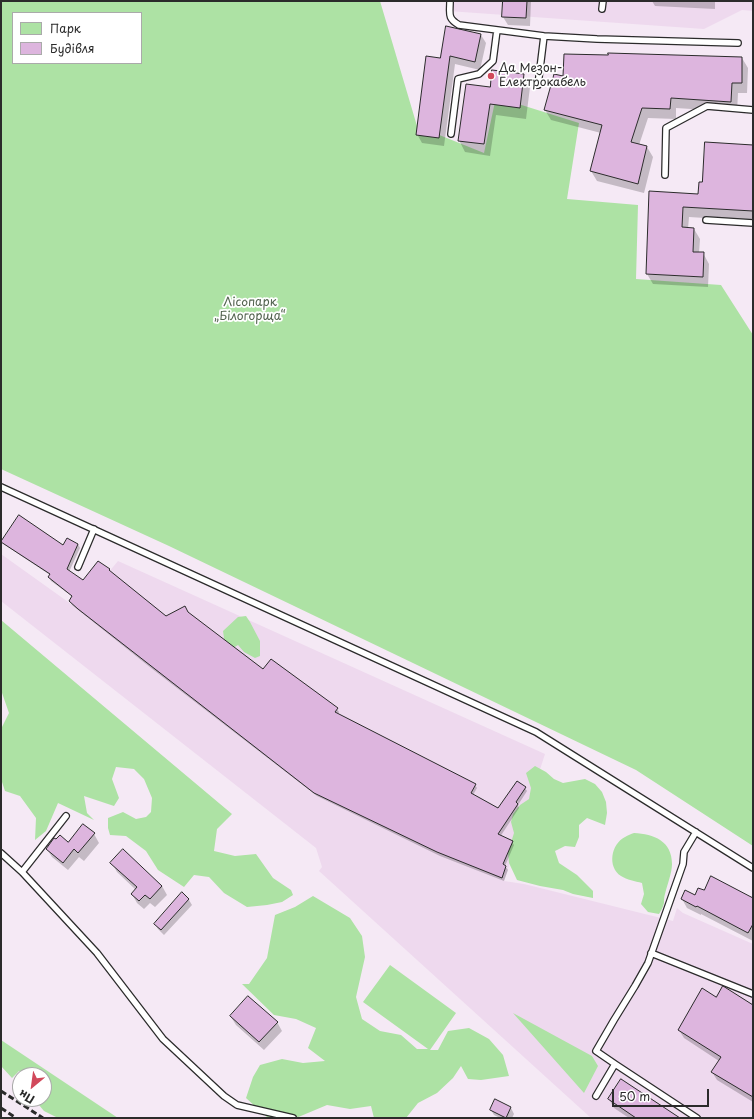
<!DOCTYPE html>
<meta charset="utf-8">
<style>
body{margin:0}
#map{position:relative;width:754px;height:1119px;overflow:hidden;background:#f5e9f5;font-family:"Playpen Sans",sans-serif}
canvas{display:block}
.frame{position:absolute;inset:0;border:2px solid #2b2b2b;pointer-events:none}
.legend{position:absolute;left:12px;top:12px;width:130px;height:52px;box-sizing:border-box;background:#fff;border:1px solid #aaa;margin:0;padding:5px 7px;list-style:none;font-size:12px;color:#2b2b2b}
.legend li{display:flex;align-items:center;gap:8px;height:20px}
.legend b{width:20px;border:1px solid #aaa}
.north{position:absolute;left:12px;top:1067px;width:40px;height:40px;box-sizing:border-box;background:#fff;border:1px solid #aaa;border-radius:50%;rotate:209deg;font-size:11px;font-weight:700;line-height:16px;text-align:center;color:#2b2b2b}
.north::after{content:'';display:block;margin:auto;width:14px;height:18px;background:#d1495b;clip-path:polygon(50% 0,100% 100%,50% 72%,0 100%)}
.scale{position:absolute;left:612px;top:1089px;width:97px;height:18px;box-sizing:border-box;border:2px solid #2b2b2b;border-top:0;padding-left:5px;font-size:12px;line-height:14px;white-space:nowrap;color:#2b2b2b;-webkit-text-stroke:3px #fff;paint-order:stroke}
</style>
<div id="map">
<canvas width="754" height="1119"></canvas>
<div class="frame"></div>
<ul class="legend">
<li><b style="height:11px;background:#ade2a4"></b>Парк</li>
<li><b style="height:11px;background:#ddb5de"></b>Будівля</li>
</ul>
<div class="north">Пн</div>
<div class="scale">50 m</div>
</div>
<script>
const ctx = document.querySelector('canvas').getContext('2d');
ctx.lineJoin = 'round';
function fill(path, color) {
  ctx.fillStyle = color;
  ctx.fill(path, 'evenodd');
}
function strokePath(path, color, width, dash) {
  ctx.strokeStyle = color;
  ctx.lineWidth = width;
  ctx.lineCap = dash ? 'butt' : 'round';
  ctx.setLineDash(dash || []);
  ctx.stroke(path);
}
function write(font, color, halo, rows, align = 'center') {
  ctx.font = font + ' "Playpen Sans",sans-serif';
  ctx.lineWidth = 3.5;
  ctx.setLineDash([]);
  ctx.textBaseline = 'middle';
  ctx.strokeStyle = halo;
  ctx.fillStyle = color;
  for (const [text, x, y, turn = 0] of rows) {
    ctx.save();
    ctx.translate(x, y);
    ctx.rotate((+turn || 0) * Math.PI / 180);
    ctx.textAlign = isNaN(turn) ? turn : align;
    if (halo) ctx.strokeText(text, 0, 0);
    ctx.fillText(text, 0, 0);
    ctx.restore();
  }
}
fill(new Path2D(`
 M450,1H753V11L742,10L704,29L448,11Z
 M1,554L78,609L118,561L545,754L504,881L524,884L673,921L677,908L683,913L753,944V1118H591L319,871L322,867L316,848L1,601Z`), '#eed9ee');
fill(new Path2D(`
 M1,1H380L417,126L484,153L496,97L579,123L567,199L638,205L636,279L721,285L753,335V846L636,770L169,546L1,469ZM13,13H141V63H13Z
 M246,616L250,622L260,641V656L255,658L244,652L238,645L233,648L225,645L223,631L238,617Z
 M1,620L232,814L217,829L214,851L235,856L256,854L273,878L291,890L293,895L282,902L267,905L247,907L224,893L209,877L194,875L184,887L158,870L146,851L126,836L110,835L108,828V818L123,812L136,819L146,817L151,812L152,798L144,779L134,769L116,767L112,779L119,798L114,806L84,796L87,813L94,820L58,803L46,831L35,840L36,818L20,796L5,791L2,782L1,781V729L9,713L1,690Z
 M535,766L546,772L554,779L563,783L585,779L595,784L602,792L606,802L607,813L605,825L587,818L579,825V837L575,847L565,846L555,851L559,863L577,875L593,891V898L573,894L563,890L540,886L517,880L509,863L508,852L514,833L511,822L513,814L520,805L529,799L531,788L526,773Z
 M634,833C654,834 672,841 672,864C672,873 667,885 665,894C664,897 664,900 664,903C663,907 661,911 659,914L648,912L641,904L644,894L642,883C635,881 627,880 621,876C607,867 611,844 625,837C628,835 631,834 634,833Z
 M313,896L350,918L362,936L365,957L356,997L362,1019L380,1031L401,1035L417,1049H428L363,1002L390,965L456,1013L430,1050H438L448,1031L469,1028L489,1039L503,1055L509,1076L481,1080L468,1079L461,1066L453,1078L437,1093L418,1103L406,1118H374L371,1106L350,1109L327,1105L296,1118H268L246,1098L253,1077L260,1065L282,1059L303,1063L325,1061L308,1048L316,1028L296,1019L274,1015L242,984H249L267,958L275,915L295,907Z
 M513,1013L592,1056L598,1066L584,1093Z
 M1,1040L118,1118H58L44,1111L34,1099H44V1075H26L19,1071L12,1078L1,1066Z`), '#ade2a4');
fill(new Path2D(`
 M504,1H531L530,26L508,25L503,17Z
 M652,1H715V9L655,6Z
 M481,35L486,43L480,70L455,64L444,146L422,143L417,134L440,59Z
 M742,58L748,68L747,93H738L737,112L676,108V119L648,118L639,145L647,147L653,157L644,193L597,181L591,171L601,133L551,120L545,110L564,77Z
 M523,75L530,87L526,119L496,115L490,156L465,152L459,140L491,88Z
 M753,146V221L689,217L688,229H694L700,239L699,253H703L709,264L708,287L653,284L647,274L650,192L699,195L703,183Z
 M3,542L64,546L78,544L80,548L69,572L83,582L109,570L111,573L165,617L188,613L263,670L337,709L339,712L338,714L475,785L477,788L473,795L499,809L525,788L527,791L518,805L519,808L500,837L512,842L514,845L505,866L508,870L504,881L440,856L317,796L151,668L72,605L70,601L73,597L51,581L49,577L50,575L5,545Z
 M94,834L99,843L84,861L79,857L68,870L52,857L47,849L69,843Z
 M112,863L162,886L167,895L155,907L150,903L144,909L137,903L132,894L136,890L117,872Z
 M704,892L753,899V941L701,914V915L687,908L682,899L695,896Z
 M182,894L189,900L192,905L164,935L158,929L155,924Z
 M716,998L753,1006V1102L717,1080L712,1072L719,1061L684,1038L679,1030Z
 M231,1017L277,1022L282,1031L264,1050L236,1025Z
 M609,1099L679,1118H629L614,1108Z
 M496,1101L511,1108L514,1114L512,1118H500L494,1115L491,1110Z`), '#0003');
const building = new Path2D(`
 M503,1H527L526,18L502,17Z
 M446,26L481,34L475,62L450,56L439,138L416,135L426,56L440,58Z
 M608,53L742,57V83H732L731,102L671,98L670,109L642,108L631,142L647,146L638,184L590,171L602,125L544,110L554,74L563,76L564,54L608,55Z
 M492,70L524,74L520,108L490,104L484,144L458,141L466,84L490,87Z
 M705,142L753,145V211L683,207L682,227L694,228L693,252H704L703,277L646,274L649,191L698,194L699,182H702Z
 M19,515L63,545L67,538L78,544L67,569L83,580L98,561L110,569L109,570L166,616L185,606L188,612L263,669L271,659L338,708L335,712L476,784L471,793L498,808L517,781L526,787L516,802L518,804L498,834L513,841L503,864L506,866L502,878L437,852L314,793L78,609L69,601L72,596L48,577L50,574L1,542Z
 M83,824L95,833L78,853L74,849L63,863L46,849L54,838L56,839L60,835L68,842Z
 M123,849L162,886L150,899L145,895L139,901L131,894L137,887L110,863Z
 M711,876L753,898V924L748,933L697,906L696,907L681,899L685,890L695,895L698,888L704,890Z
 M182,892L189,899L161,930L154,924Z
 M723,986L753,1005V1097L711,1072L721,1057L678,1030L702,988L716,997Z
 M248,996L278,1022L259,1042L230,1016Z
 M621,1079L680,1118H636L608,1099Z
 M495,1099L511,1107L506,1118L490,1110Z`);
fill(building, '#ddb5de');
strokePath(building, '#2b2b2b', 1);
const service = new Path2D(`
 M450,1C450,14 447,18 459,25L544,36L597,39L738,43
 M602,9L603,1
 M538,85L544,36
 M451,134L458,79L479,74L493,61L497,30
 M665,175L666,128L707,106L753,110
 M706,220L753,223
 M1,487L536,732L753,868
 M78,567L94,529
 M1,853L22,872L97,953L163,1039L224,1096L237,1105L293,1118
 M22,872L66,816
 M651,953L753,994
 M615,1064L697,1118
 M596,1096L615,1064L596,1051L614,1020L635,986L648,963L683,864L684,852L696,832`);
strokePath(service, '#2b2b2b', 8);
strokePath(service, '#fff', 5.5);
strokePath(new Path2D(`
 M1,1091L43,1118
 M1,1108L16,1118`), '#2b2b2b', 3, [6, 3]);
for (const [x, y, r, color] of [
 [491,76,4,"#d1495b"]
]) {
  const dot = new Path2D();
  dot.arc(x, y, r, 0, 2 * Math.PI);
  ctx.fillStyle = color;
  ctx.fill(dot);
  strokePath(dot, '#fff', 1.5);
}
write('12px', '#2b2b2b', '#fff', [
 ["Да Мезон-",499,69],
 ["Електрокабель",499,83]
], 'left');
write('12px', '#52624f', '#fff', [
 ["Лісопарк",250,303],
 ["„Білогорща“",250,317]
]);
</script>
